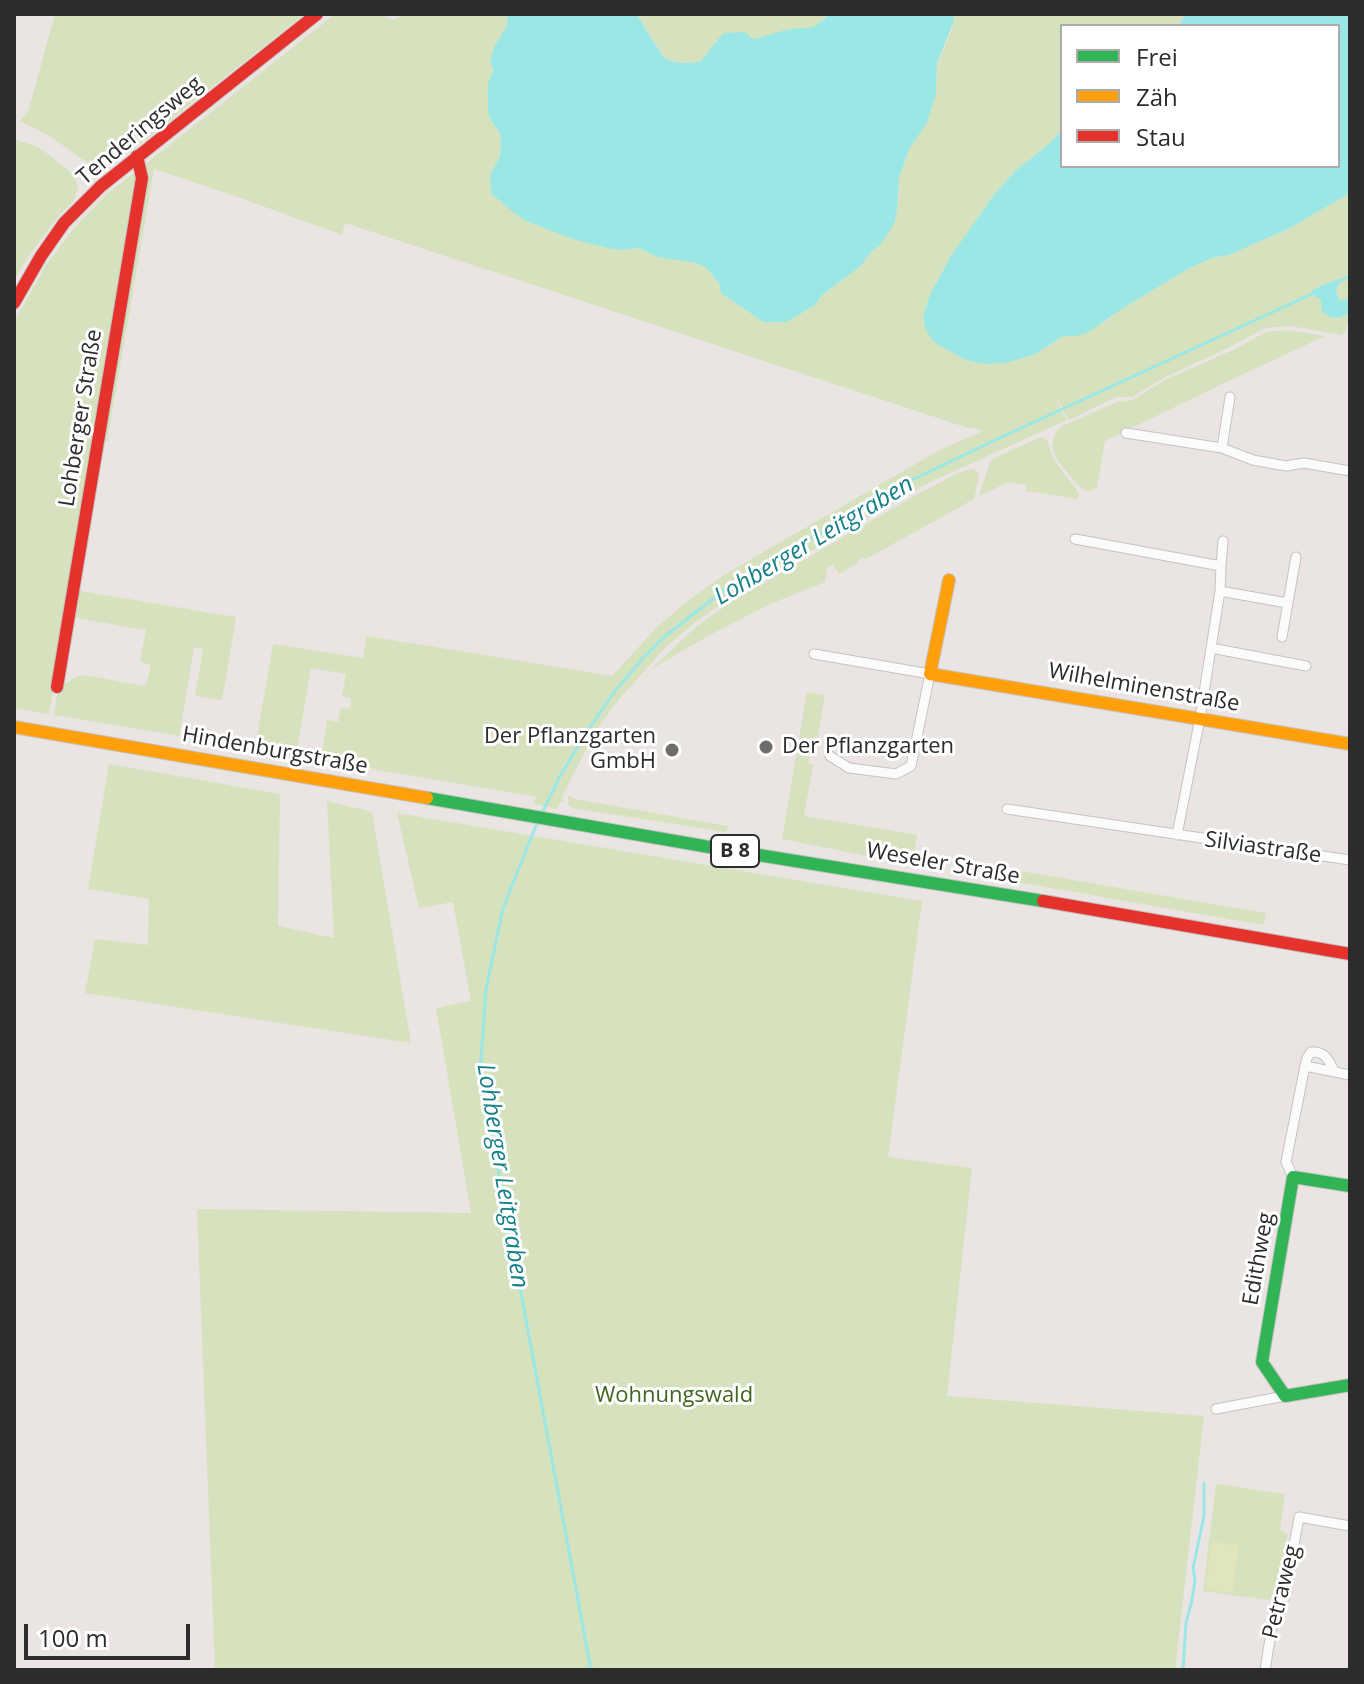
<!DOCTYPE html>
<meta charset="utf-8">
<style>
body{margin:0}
#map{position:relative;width:1364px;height:1684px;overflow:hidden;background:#eae4e2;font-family:"Open Sans",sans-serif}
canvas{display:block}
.frame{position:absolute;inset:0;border:16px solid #2c2c2c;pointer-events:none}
.legend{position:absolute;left:1060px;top:24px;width:280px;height:144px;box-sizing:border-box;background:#fff;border:2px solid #ababab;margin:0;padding:10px 14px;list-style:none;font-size:24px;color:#2c2c2c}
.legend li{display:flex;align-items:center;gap:16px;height:40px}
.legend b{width:40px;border:2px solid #ababab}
.scale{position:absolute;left:24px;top:1624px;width:166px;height:36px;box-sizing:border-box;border:4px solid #2c2c2c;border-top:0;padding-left:10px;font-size:24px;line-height:28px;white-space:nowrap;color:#2c2c2c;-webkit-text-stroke:6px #fff;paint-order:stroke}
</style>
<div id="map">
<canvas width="1364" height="1684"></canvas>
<div class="frame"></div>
<ul class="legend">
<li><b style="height:10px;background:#30b455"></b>Frei</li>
<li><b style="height:10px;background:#ff9f0a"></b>Zäh</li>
<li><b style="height:10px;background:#e5322d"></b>Stau</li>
</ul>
<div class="scale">100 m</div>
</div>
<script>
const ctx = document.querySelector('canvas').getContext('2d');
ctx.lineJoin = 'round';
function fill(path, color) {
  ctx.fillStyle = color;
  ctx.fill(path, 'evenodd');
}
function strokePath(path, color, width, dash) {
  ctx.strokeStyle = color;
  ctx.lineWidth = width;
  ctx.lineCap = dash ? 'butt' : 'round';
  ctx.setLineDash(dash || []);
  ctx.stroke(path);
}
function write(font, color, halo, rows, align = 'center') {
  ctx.font = font + ' "Open Sans",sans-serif';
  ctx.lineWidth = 6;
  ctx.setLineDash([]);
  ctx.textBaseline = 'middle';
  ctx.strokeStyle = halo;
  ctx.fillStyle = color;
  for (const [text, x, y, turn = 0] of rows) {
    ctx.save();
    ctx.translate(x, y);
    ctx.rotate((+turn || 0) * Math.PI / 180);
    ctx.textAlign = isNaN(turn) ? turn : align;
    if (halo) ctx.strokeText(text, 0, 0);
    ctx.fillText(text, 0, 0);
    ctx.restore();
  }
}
fill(new Path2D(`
 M55,14H305L108,169L86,162L50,136L20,121L28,112Z
 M335,14H384L386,17L393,20L406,14H508V26L494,48L491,78V121L500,133L501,143L500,156L490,175L499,201L526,221L621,250L639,248L657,257L696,263L705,267L735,303L763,322L816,304L822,295L861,266L870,253L881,244L897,211L899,178L909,149L927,123L936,93L937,64L952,29L953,14H1185L1179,26H1062V130L1049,144L1015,171L993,196L936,282L923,317L966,360L986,364L1005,363L1034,355L1063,336H1075L1106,321L1128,305L1188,269L1212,258L1229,255L1288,229L1350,193V298L1341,301L1336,290L1341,281L1315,295L1318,296L1322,302V307L1336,319L1350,313C1350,321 1346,324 1345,332L1341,335L1291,326L1265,328L1226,349L1163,378L1132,397H1116L1069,420L1056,397H1055L1067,420L930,482L733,596L694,623L665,648L620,698L597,729L564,792L562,799L564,802L561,801L557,809L534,804L536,797L321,760L327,720L338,722L341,708L350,709L351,698L342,697L346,674L311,668L296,756L255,749L273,644L363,658L367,636L612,676L657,627L685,603L724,575L905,470L942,449L983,431L971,427L968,428L345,223L342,235L246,200L154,169L107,442L101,439L147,163Z
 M638,14H829L812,29L786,30L770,36L753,39L715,41L710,52L700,62C690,63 675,64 666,59C662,57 641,21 638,14Z
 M14,139L38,147L52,157L74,175L78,187L73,202L60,214L29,255L14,280Z
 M134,173L139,175V182L49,714L14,708V322L46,265L75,227L107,194Z
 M1286,330L1325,336L1220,385L1105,441L1097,488C1092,490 1090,492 1085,490C1077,487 1072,478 1067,472C1055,457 1045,444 1060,427L1117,402L1133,400L1165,380L1235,349L1266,332Z
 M1041,437L1048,441C1051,462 1067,475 1079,493L1078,499L1026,491L1027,485L1009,482L979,496L990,462L994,458Z
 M972,469L979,473L974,499L866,559L860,558L858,563L839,574L833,564L827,568L825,582L770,604L710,635L651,669L697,626L734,600L913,497L958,473Z
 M75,590L236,617L222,700L195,696L203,649L194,647L179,736L54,715L58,688L78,676L83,675L146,686L151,665L140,662L146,630L71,617Z
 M807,692L825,695L817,741H812L808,764L813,765L804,816L917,835L912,865L782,839Z
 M109,764L280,794L278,926L334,938L327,801L372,812L411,1043L85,993L95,939L148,945L149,899L88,889Z
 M568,795L574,799L728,826L726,832L572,808L568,805Z
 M397,813L922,901L888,1157L972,1168L947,1396L1204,1416L1175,1670H215L197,1209L471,1213L436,1008L471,1001L453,902L419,908Z
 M1002,868L1266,913L1263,925L999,879Z
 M1216,1484L1285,1494L1280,1529L1288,1534L1279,1591L1274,1597L1268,1600L1203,1591Z`), '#d6e2bd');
fill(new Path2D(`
 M1211,1542L1238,1545L1233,1593L1206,1590Z`), '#e1e5bc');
fill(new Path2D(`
 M508,14H637C641,21 662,57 666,59C675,64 691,63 700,62C709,53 714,42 724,33L745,32L753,39C766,37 775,32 786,30C809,25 810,34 829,14H953L954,21L937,63L936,93L927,123L909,149L899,178L897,211L894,224L881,244L870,253L861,266L822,295L816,304L787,322H763L721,293L719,283L705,267L696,263L657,257L639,248L621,250L607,248L573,239L526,221L510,210L491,193L490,175L500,156L501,143L500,133L491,121L488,112V84L493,70L490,62L494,47L507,26Z
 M1185,14H1350V193L1288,229L1229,255L1212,258L1188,269L1128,305L1087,333L1075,336H1063L1034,355L1005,363L986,364L966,360L935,343L926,331L923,317L930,294L951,256L993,196L1015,171L1049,144L1062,130V166H1338V26H1179Z
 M1338,279L1341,280L1336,290L1339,299L1341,301L1350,298V313C1337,319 1333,321 1322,311C1321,298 1323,300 1311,294L1312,290Z`), '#9be7e6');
strokePath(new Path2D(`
 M1339,281L1350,276
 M542,813L559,778L586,733L615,691L644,657L665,636L727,588L914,479L991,442L1314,293
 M537,823L503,908L486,989L480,1072L591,1670
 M1183,1670L1186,1623L1192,1600L1195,1580L1193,1568L1204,1516V1483`), '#9be7e6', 3);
const street = new Path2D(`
 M1126,433L1222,448L1253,460L1286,466L1304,463L1350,471
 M1222,448L1230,397
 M1075,539L1221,566L1220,591L1200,718L1177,835
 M1221,566L1223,541
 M1220,591L1287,603
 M1282,637L1296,557
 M1211,648L1306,666
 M814,654L930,674L911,766L896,774L849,768L830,756
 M1007,809L1350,860
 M1335,1072C1328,1060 1326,1051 1311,1052L1307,1058L1305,1066L1350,1075
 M1293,1177L1286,1162L1305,1066
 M1216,1409L1285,1396
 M1265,1670L1275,1608L1285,1597L1299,1517L1350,1526`);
const fast = new Path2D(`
 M427,798L715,848L1043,901
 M1350,1186L1293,1177L1262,1362L1285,1396L1350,1385`);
const slow = new Path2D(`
 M949,580L930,674L1350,744
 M14,727L427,798`);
const jam = new Path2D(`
 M14,303L41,256L64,223L101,186L317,14
 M57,687L142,178L137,156
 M1043,901L1350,954`);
strokePath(street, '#c4c3c3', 11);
strokePath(fast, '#c4c3c3', 14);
strokePath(slow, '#c4c3c3', 14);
strokePath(jam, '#c4c3c3', 14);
strokePath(street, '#fcfbfb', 9);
strokePath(fast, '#30b455', 12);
strokePath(slow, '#ff9f0a', 12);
strokePath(jam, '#e5322d', 12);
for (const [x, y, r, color] of [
 [766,747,8,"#6e6c6c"],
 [672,750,8,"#6e6c6c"]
]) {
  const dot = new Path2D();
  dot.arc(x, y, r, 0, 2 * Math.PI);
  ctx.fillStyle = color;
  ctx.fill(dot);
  strokePath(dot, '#fff', 3);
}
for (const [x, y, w] of [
 [735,851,48]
]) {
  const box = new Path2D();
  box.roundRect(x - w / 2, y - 16, w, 32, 6);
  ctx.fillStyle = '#fff';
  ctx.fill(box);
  strokePath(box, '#2c2c2c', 2);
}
write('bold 20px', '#2c2c2c', null, [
 ["B 8",735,851]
]);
write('22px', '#2c2c2c', '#fff', [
 ["Tenderingsweg",140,131,-40],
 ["Lohberger Straße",81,418,-81],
 ["Wilhelminenstraße",1144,688,10],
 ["Hindenburgstraße",275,751,10],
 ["Silviastraße",1263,848,8],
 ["Weseler Straße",943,864,10],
 ["Edithweg",1259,1259,-80],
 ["Petraweg",1282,1592,-76]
]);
write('22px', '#2c2c2c', '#fff', [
 ["Der Pflanzgarten",656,737],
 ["GmbH",656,762],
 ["Der Pflanzgarten",782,747,"left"]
], 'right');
write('22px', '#41661f', '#fff', [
 ["Wohnungswald",674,1396]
]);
write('italic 24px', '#168089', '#fff', [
 ["Lohberger Leitgraben",814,541,-31],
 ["Lohberger Leitgraben",502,1176,81]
]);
</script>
